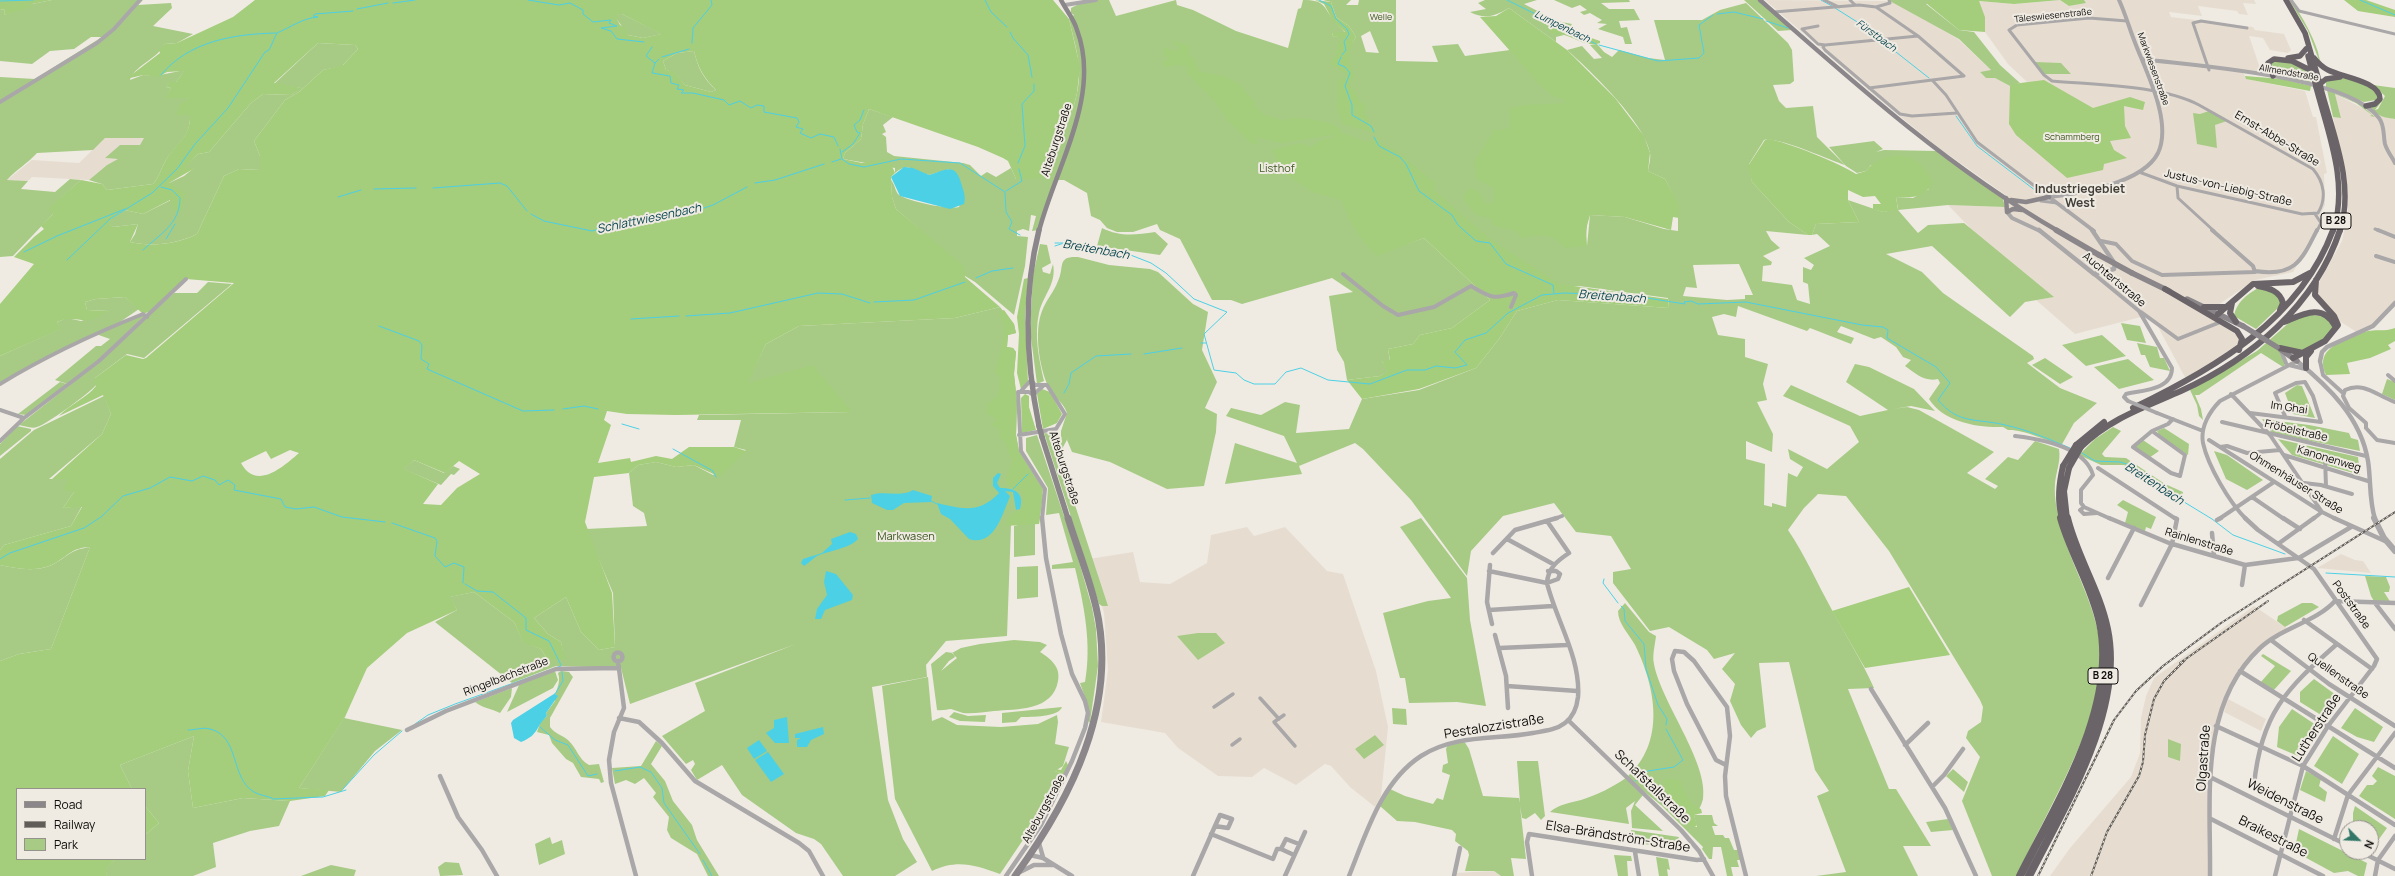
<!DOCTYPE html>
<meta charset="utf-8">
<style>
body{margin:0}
#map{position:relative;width:2395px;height:876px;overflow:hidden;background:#efebe3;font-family:Manrope,sans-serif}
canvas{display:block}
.legend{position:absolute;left:16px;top:788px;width:130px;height:72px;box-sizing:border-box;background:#efebe3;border:1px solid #95928c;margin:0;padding:5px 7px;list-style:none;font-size:12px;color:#0e0c0a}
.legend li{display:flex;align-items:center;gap:8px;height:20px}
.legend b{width:20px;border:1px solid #95928c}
.north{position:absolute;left:2339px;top:820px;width:40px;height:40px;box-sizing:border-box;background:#efebe3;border:1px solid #95928c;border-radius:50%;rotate:114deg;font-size:11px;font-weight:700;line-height:16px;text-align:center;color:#0e0c0a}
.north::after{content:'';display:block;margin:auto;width:14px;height:18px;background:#327668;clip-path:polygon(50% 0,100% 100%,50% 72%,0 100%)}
</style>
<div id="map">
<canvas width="2395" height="876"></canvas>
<ul class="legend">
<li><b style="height:5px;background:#8b8689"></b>Road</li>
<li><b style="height:5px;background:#605d59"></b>Railway</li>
<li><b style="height:11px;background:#a7cb85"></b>Park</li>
</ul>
<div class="north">N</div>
</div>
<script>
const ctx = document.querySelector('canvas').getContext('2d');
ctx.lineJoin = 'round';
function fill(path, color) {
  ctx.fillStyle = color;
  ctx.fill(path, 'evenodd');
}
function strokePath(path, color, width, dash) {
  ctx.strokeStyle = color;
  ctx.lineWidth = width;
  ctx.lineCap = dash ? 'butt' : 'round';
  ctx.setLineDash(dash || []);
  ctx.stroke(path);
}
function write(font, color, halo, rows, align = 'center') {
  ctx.font = font + ' Manrope,sans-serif';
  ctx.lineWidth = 4;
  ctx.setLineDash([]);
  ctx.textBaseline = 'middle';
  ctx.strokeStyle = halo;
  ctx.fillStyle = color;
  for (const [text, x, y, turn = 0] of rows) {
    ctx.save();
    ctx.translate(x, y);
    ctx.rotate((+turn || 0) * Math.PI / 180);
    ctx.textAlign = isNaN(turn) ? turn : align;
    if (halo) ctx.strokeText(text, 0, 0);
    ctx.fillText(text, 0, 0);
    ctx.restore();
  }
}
fill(new Path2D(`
 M1765,0L1893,1L1958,39L1992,71L1980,72L1986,78H1995L2010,86L2027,82L2008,64L1985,32V17L1978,1L2014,4L2060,0L2069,6L2086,3L2084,0H2254L2256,4L2243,3L2248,15L2239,14L2237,11L2198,6L2202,16L2169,12L2171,17L2253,27L2255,30L2284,34L2291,50L2288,53L2270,50L2263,38L2249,36L2260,68L2256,72L2242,71L2247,79L2305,91L2313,117H2316L2327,173L2324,174L2325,205L2320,216L2325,221L2293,272L2255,280L2209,311L2234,329L2242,341L2187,381L2157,325L2145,316L2075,334L2036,300L2053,297L1980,238L1948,205L2005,207L2010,204L2007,196L1939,148L1880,100Z
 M2335,94L2372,113L2395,119V301L2377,322L2358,333L2338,320L2319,298L2317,286L2342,241L2348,213L2347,187L2333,117L2341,118Z
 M105,138H145L141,145L106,158L119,159L107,165L89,180L32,177L28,181L7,180L32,160L79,163Z
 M1247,527L1254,536L1285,527L1327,571L1343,574L1376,671L1388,727L1381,796L1375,807L1350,787L1331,766L1325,764L1296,785L1264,768L1252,777L1218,776L1178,748L1165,733L1101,722L1108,670L1104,613L1089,559L1133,552L1140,582L1170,584L1207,563L1211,535Z
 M2341,554L2355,560L2363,561L2371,573L2317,568Z
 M2254,606L2288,629L2266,644L2239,673L2215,729L2212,778L2210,876H2050L2070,848L2131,777L2140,753L2141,718L2146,696L2154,678Z
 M2228,699L2266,719L2261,731L2224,712Z
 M1494,871L1501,876H1454L1455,873Z`), '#e6ddd0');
fill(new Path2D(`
 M52,0H143L138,5L171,3L172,8L153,26L193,34L177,43L165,44C157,59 133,67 130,80L143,75L155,76L185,70L176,82L169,83L166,87L171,88L166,98H188L177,115H190C191,137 177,143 166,160C161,168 160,176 153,184L107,190L102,184L89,180L107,165L118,159L105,158L120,145H140L144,138H105L93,150L37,153C28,163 17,169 7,180L28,181L21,189L55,192L70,179L81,180L51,207L53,214L13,256L0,257V77L35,79L102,37H91L74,49L50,51L32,64L0,61V10L5,9L4,15L32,4Z
 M1096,0H1109L1116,16L1176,0L1177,5L1193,10L1236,31L1288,48L1298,9L1301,8L1303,0C1325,0 1323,6 1334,21C1337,25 1342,28 1345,33H1333L1332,36L1345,37L1349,56V47L1356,37L1349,26L1336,17L1331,2L1323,0H1351L1346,5H1358L1359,0H1396V61L1438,62L1432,46L1458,44L1465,56L1510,50L1516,57L1592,78L1588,216L1585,246H1587L1590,215L1625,217L1664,229L1678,231V205L1665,179L1648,171C1649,165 1651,158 1650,153C1645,123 1590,70 1567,50L1582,46L1594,59L1602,58L1590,45L1597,44L1604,52L1612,57L1619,50L1648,58L1665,60L1654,20H1702L1720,10L1746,3L1788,43L1792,50L1794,81L1790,84L1773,85L1779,101L1786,108L1813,106L1817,137L1845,165C1829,160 1777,136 1764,140L1749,164L1752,182L1789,222L1808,235L1766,231L1771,240L1780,248L1763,256L1772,262L1771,265L1763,266L1762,281L1792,285L1797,300L1810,304L1808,284L1803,282V267L1811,270L1814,265L1804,258L1830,246L1817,234L1812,235L1816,224L1859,222L1848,200L1883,212L1898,209L1896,197L1913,198L1929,189L1871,165L1866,171L1857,173L1846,166L1829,147L1874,141L1883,149L1876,152L1884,150L1936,151L2003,199L2005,207L1948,205L1898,210L1918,233L1928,225L1964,223L2054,297L2025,302L2010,317L1932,246L1886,254L1922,272L1943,293L2033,356L2034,359L2027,363L2060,388L2097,403L2074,423L2061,446C2048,440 2021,429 2008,430L2003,427C1978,428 1943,422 1929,399L1940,383L1938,379C1925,382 1916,374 1905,366L1911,360L1903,357L1896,347L1881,337L1874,339L1841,326L1837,332L1854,338L1851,344L1810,328L1807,331L1738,306L1736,317L1724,314L1712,317L1718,335L1745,339V357L1768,364L1763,384L1767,400L1757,402L1773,434L1772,452L1746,441V459L1765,464L1764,505L1772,507V503L1786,507L1788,473L1797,477L1803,467L1790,459L1788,449L1827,469L1859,442L1850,426L1783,396L1791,385L1860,416L1888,410L1846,382L1855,364L1869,367L1914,389L1935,411L1911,406L1893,409L1907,407L1919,410L1994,452L1967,473L1995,489L1998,486L1985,479L2008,457L2018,460L2035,441L2059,449C2061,462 2056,471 2055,484C2054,498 2057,510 2060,523C2071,569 2098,604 2101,655C2105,718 2043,817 2017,876H1992L1962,801L1980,757L1966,738L1968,731L1981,722L1983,707L1980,700L1889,551L1846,496L1818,494L1804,508L1788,530C1805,555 1817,583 1832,610C1846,636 1862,661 1874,688L1848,689L1889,789H1896L1931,846H1903L1918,876H1816L1846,872L1817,796L1829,791L1815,770L1789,662L1759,663L1766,727L1757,731L1751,738L1741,725L1730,701L1735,684L1722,669L1735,653L1714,659L1707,650L1669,627L1650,631L1613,583V572L1631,569L1611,536L1576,532L1554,503L1503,516L1471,551L1467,576L1411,500L1363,449L1355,443L1299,466L1302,474L1225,484L1235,443L1297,463L1284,436L1226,416L1231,408L1261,415L1285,402L1300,405L1296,433L1349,429L1362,399L1419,390L1476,368L1499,339L1517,311L1558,300L1669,308L1668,298L1579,286L1508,289L1424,236L1376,255L1424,238L1490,300L1452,328L1420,335L1413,344L1388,349L1390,361H1382L1388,371L1380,376L1347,380L1344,362L1337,350L1329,296L1353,292L1332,278L1242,304L1231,300H1212L1180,239L1160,230L1157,224L1133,232H1117L1107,228L1100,220L1091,216L1087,193L1064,180H1058L1039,230L1032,231L1036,216L1031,215L1029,231L1023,229L1017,231V236L1028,237L1025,266L1014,315L975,282L965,276L933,241L896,209L892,197L891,180C895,185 895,190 898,194C905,201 950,210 959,207L964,194L949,169L929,175C916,172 908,161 895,173V168L843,159L845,153L861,139L863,124L869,109L893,117L883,125L886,132L882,134L886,137L887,152L894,156L963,163L970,165L981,176L987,172L996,177L1011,168L1016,179L1055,163C1054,143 1066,130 1072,112C1085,72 1078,58 1069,19L1074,15L1071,13V8L1079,4ZM1370,31L1379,53L1366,52L1361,36ZM1739,264L1753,295H1745V299L1727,300L1683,296L1686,287L1697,288L1693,265Z
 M1485,0H1537L1524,4L1557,21L1572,24L1568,30L1547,27L1564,35L1556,37V42L1509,8C1495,16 1485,20 1470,12L1486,9L1478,3Z
 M1554,0H1629L1630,2L1601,3L1609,9H1634L1640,20L1619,21L1621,28L1627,27L1632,44H1625L1623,37L1598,29L1607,24L1597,23L1602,20L1590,13L1584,15L1580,12L1587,10L1580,5L1572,8Z
 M1744,0H1759L1792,30L1778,31Z
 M1888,0H1934L1935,1L1926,4L1959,30L1974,32L2000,65L2020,83L2010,86L1995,78H1986L1980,72L1991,70L1959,39Z
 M2289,0L2292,2C2303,18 2312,34 2318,52C2319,57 2320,62 2324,66C2342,80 2366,77 2382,94V101L2375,110L2378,109L2385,96L2373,85L2395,88V119C2380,117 2377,115 2371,107L2382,97L2378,90L2370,85L2333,72L2320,63L2308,31Z
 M619,14H622L662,34L643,38L628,35L616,18Z
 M318,43L355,45L358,49L342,66L323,70L299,92L285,100L254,141L260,156V170L239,169L224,176L197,234C177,244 151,247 130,242L135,234L138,224L113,227L108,224L112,218L125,210L143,214L171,200L169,183L184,176L194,168H184L198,154L209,152L251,103L263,94L291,95L301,88L274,84Z
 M694,51C698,68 703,78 716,90L711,92L685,85L673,72L666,70L663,61L677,53Z
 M2280,59L2308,69L2311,83L2273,73L2270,62Z
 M2035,62L2061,63L2071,74H2044Z
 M2344,78L2368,85L2378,96L2376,100L2364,102L2326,87V81Z
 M2327,90L2360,104L2375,117L2370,116L2372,115L2356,103L2335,94L2341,118L2333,117Z
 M2209,111L2227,121L2215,125L2217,148L2197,144L2193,113L2200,114Z
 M1102,228C1120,237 1135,235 1155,232L1168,244L1160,255L1097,246Z
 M1040,244L1047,245L1051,263L1042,268L1043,272L1050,274L1053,264C1057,284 1043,295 1039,313C1034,336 1039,359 1044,381L1037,384L1030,330L1033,275Z
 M1078,257L1109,265L1150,269L1158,272L1193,304L1208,312L1202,350L1217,382L1205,408L1217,414L1216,432L1204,486L1167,489L1110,462L1072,452L1067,440L1069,436L1061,451V431L1067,413C1063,401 1051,396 1047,384C1039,364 1034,331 1042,311C1046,300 1054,292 1058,281C1065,267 1056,256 1078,257Z
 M208,282L232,284L144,358L127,354L95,378L96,385C91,392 46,425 37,427C32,429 24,426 19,425L70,385L174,293H197Z
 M2258,288H2262L2280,296V306L2256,329L2234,316C2236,303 2246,295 2258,288Z
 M125,297L139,309L120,322L0,383V356L60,329L57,322L67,318L81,321L108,311L87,310L85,302L96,299Z
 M1000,307L1014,324L1016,333L1008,335L1007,347L1013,348L1016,352L1014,374L1017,402L1016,435L1019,451L1043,495L1039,524H1035V555L1014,557V526L1018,525H1011L1007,636L946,641L926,665L927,677L872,687L888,800L903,839L917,862L895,876H843L821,844L814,839L796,833L742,795L722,765L697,780L691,770L695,764L693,760L686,764L662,736L705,711L695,683L796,644L630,704L621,668L556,666L512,683L435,622L457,610L449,597L474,592L514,622L523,641L541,649L547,659H564L561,642L548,634L534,618L566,597L581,632L599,650L615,647L613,593L586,529L647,526L644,513L633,506L629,473L638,465L656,462L676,467L694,465L713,475L746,450L734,447L741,420H697L699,415L851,412L747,383L766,344L799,326L955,318Z
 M2300,313L2326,317L2335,331L2311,351L2280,349L2286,363L2283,367L2261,353L2199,395H2195L2201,409L2203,420L2199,416L2197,405L2190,390L2257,351Z
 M141,315L144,316L94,364L68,384L55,380L96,346H101L110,339L96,334Z
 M2121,323L2140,326L2146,343L2127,340Z
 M2102,335L2126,356L2086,366L2062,345Z
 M2137,343L2157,347L2160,358H2164L2170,371L2150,367L2145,355H2141Z
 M2045,358L2073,377L2060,384L2032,365Z
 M2128,359L2154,380L2119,389L2094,367Z
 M2387,379L2395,382V400L2382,394Z
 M60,382L67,384L26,415L18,414Z
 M2297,385L2302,386L2315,418L2293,414L2285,393Z
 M104,396L111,414L102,434L49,479H68L74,492L63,508L82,506L71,526L4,545L0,550V459L34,430Z
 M2262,419L2309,425L2349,433L2351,438L2358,440L2360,451L2272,433Z
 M17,426L31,429V431L0,456V444Z
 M2113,427L2121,431L2104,451L2102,454L2105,457L2126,458L2165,484L2183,492L2181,503L2124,465H2101L2079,455L2095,439Z
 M2164,428L2189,444L2188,455L2159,435L2157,431Z
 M1044,433L1054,434L1058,453L1108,606H1102L1099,604Z
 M1037,435L1078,558L1092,607L1096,629L1098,666L1090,722L1087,721L1086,700L1080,683L1085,682C1092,644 1084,605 1075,568L1052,569V565L1073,562L1059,513L1046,515L1048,488L1026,451V438Z
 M2278,439L2358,457L2360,475L2292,455Z
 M2143,440L2159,451L2149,458L2135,447Z
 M2214,451L2227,455L2263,480L2247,490L2226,479Z
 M414,460L444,473L453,466L460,469L454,475L451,474L441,485L403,469Z
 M2123,500L2156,517L2151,529L2146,527L2145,531L2125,523L2128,512L2117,505Z
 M1421,518L1467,578L1470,620L1486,706L1457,702L1409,703L1405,678H1400L1383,613L1428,601L1451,598L1400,527Z
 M90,547L51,649L19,654L0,661V565C17,569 42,573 57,562C72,553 71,550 90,547Z
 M1038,566V597L1017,599V567Z
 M2365,576L2386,577L2390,587L2389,592H2384L2391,603H2375L2371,596Z
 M1625,603L1649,632L1656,636C1655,645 1652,656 1654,664C1661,702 1709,763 1703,799C1702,804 1699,809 1697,813L1689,814L1695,827H1697L1694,815H1712L1714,823L1718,826H1712L1715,835H1723L1725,838H1729L1734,850H1738L1741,860H1737L1739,867H1731L1733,876H1727L1721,847H1713L1712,859H1709L1702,849L1703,847L1662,806L1630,780L1643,795L1635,805L1663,831L1632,828L1631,811L1635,801L1626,808L1629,824L1550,812C1559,804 1570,803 1581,800C1596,795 1614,787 1627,777C1666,742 1656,688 1635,645C1629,634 1618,624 1618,611Z
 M2302,603H2312L2319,607L2285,627L2277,621L2278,616Z
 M1198,633H1216L1225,643L1198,660L1177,636Z
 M1014,640L1040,642L1047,645L1040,652C1051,659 1061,667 1058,681C1053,711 1017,709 994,711C984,712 973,714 963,713C959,712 955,710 951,709C948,709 942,711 937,710L931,664L946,652L953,653L955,657L949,661L941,671L957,658L952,653L961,648L980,644Z
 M2263,654L2291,671L2273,691L2260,683L2275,666L2261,656Z
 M555,671L558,680L553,688L507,712L519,685Z
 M561,671L569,672L573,677L550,718V727C555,734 562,735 568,740C577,748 578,759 589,765L599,764L604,782L601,783L599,779L581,777L573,763L566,759L552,743L549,735L537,732L541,721L547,716L546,713L555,701C554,691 562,684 558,673Z
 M928,677L932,721L942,717L957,725L1001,727L1038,724L1057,715L1058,722L1055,744L1069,747L1063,766L1055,771L1060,773L1048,800L1029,831L1000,874C975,865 957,859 932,871L895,799L882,686Z
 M2314,679L2336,695L2321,715L2300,702V692Z
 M512,688L511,697L500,713C491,708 484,709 475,702Z
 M1062,707C1059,717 1031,717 1021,717L1016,722L1002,723V713Z
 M1392,708L1406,709L1407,725L1393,724Z
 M2355,708L2383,727L2374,742L2357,737L2341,728Z
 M2292,709L2316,725L2298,756L2277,747L2279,727Z
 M954,712L968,716L986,715L985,722L960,721L949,717Z
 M344,718L402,730L375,751L341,792L299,788Z
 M1375,735L1384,745L1364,759L1355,749Z
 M194,736L188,771L193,808L243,798L290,801L279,826L250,831L213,843L216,867L193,876H107L105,868L116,859H145V835L159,823L145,806V789H132L120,765Z
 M2333,736L2359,754L2342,784L2314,766Z
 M2168,739L2181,744L2180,761L2168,757Z
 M656,741L662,746L651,764L665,781L673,801L692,825L697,840L719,876H708L697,854L671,838L667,830L669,817L653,797L656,793L644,778L635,784L626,780L615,784L612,768L641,766Z
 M1464,741L1469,749L1483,796L1519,798L1520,803L1517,761H1538L1545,816L1541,820L1535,813L1526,819L1522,818L1520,806L1526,859L1511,858L1514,876H1501L1494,871H1465L1469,855L1468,851L1455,841L1456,834L1452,830L1415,822L1397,821L1380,806L1390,789L1405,796L1433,804L1437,798L1443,800L1450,775L1442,772L1443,765L1448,763L1446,749L1448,744Z
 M2378,767L2395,776V819L2359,796L2367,785H2373L2377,781L2372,776Z
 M1953,769L1968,782L1964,792L1946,776Z
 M2306,771L2321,779L2319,786L2327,792L2325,802L2300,790Z
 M2355,806L2387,828L2374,846L2371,843V828H2353V813Z
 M1948,819L1953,830L1931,832L1926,822Z
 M2299,829L2367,863L2364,876H2358L2348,871L2334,873L2299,854L2296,843Z
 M1631,830L1679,837L1677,842L1681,843L1682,848L1633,843Z
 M550,837L552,844L562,840L565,854L539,865L535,844Z
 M1614,855L1631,856L1632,861H1627L1628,876H1618Z
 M1656,857L1668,859L1670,870L1667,869L1668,876H1659Z
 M445,862L459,863L463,875L440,876L438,867Z
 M331,865L356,870L354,876H301Z`), '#a7cb85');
fill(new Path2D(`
 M0,0H52L32,4L29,8L4,15L5,9L0,10Z
 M255,0H1053L1069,19L1080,67L1077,93L1072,113L1054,151L1055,163L1051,176L1032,179H1016L1008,161L1003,158L978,147L869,109L863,124L861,139L845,153L843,159L862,163L884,159L891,164L895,173L891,177L892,197L896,209L964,266L965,277L1000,307L955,318L799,326L766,344L748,383L813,365L852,412L676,415L627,414L607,411L604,420L611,425L598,463L630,458L631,462L656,456L672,459L689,447H734L746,451L720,477L694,465L676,467L656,462L638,465L629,473L594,477L585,522L612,593L615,647L599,650L581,632L566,597L534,618L548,634L561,642L565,659H547L541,649L523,642L514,622L474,592L450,597L457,610L407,633L367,668L345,717L299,788L329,790L325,796L290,801L243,798L193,808L188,771L194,736L120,765L132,789H17V859H116L106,868L107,876H0V661L19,654L51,649L90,547C72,548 70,554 57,562C41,573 17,569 0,565V550L4,545L71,526L82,507L63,508L74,492L63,490L68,479H52L102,434L111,414L103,395L59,416C70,404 87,398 96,386L93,383L95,378L126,355L143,359L146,358L234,283L186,279L156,309L143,314L125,297L96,299L85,302L87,310L108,311C84,329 78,313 57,322L61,329L0,356V304L34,264L14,257L34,237L44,229L41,226L53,214L49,211L50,207L81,180L102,184L107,190L153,184C160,176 161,168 166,160C176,143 191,137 190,115H176L180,104L188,98H165L171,88L166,87L169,82H176L184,71L167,72L158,77L143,75L126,79L160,53L159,50L165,44L177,43L233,17ZM619,14H622L661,34L643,38L628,35L626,28L620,25L617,19ZM318,43L355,45L358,49L343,65L323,70L299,92L285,100L254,141L260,156V170L239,169L224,176L197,234C178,244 151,247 130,242L138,224L113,227L109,224L112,218L125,210L143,214L170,200L174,212L181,211L185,193L169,183L195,168H185L198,154L209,152L251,103L263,94L291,95L302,88L274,83ZM694,51C698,68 704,78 716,90L711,92L685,85L673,71L666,70L663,61L677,53ZM290,450L299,453C283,467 256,491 241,463L266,451L271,459ZM414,460L445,473L459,461L480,474L457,488L441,505L423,504L438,484L404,469Z
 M1315,0L1331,2L1336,17L1349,26L1356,37C1347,49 1347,62 1355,75L1350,84L1361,102L1367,106L1364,112L1377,134L1342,124L1337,108L1338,80L1344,78L1347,75L1331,64V60L1336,56L1338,43L1344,38L1332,36L1333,33L1345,32L1333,21L1324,4Z
 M1934,0H2084L2086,3L2069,6L2060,0L2014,4L1979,1L1985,17V32L1959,30L1926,3Z
 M2321,0H2366L2395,10V17L2358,11L2344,0Z
 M1509,8L1567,50L1615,98L1644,136L1650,153L1648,171L1665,179L1679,205V218L1673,217L1671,230L1625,217L1590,215L1586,229L1587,246L1564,248C1553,232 1539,235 1521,238L1516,231L1494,226L1490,218L1476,215L1462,198L1469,188L1479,192L1486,204L1493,203L1494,188L1476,179L1474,162L1494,130H1502L1510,127L1509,109L1525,105L1566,103L1562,99L1552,96L1541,86L1480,17L1496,16Z
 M1543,27L1565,29L1600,41V43C1584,49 1568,31 1554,34Z
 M1174,41L1190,46L1189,55L1195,60L1199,71L1226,77L1238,83L1255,102V107L1265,115L1286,121L1289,118C1307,118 1326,120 1342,129L1340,132L1366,142L1378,138L1383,145L1395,150L1436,184L1434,190L1490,239L1559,284L1668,299L1669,308L1558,300L1517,311L1499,339L1476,368L1419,389L1362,399L1347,380L1380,376L1387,371L1382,361L1390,360L1388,349L1413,344L1420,335L1452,328L1490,300L1424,238L1377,256C1359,239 1350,223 1341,200L1312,192L1281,171L1272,150L1300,143L1311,147L1320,140L1334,137L1332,135L1281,143L1256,137L1258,144H1252L1228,121L1215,102L1186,72L1188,68L1180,65L1164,67L1162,61L1170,59L1163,55L1164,47L1174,51L1178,50L1179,47L1172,43Z
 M2245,76L2282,79L2311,86L2310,91L2246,79Z
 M2044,80L2093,108L2130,97L2145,102L2143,110L2124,106L2125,126L2131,138L2110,141L2114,150L2127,158L2104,164L2103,170L2067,178L2016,135L2009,124L2010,86L2013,84Z
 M1768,139C1785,141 1841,164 1856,174L1866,171C1877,156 1904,150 1919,163C1925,168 1929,176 1933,183C1923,198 1913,198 1896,197L1898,210L1883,212L1873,209V204H1881L1875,196L1863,197L1848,190V200L1859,222L1816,224L1812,235H1808L1789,222L1752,182L1748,166L1765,140Z
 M1028,278L1025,317L1028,382L1021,389L1017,373L1019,334L1017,317L1024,279Z
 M1004,310L1014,324L1016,333L1008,335L1007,347L1013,348L1016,352L1014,374L1017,402L1016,435L1019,451L1043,489L1039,524L1004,526L1011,514L1021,510L1023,498L1021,491L1007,486L1006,478L1012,461L1005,442L999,437L1001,430L991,425L996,419L986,413L987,405L998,395L1000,377L995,373L1004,336V325L998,313Z
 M2395,328V341L2388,345L2391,349L2370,358L2347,363L2350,374L2326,375C2316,353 2333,345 2350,338C2356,336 2362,332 2368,331C2379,329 2383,332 2395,328Z
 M1042,389L1050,392L1062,414L1057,423L1043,429L1037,394Z
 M1025,394L1029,396V407L1036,430L1022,433L1021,398Z
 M1909,587L1950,655L1865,668L1832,611Z
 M1066,761L1068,765L1058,788L1047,804L1049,794L1060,773L1055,771V769L1061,770Z
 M1663,779H1675L1681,782C1685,793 1689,805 1701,809L1702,813L1694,815L1697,825L1695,827L1689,825C1683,808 1664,798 1663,779Z
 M145,806L159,823L145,835Z`), '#a4cd7c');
fill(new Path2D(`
 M904,167L913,168L929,175C949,168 956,163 962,186C964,192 966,198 964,204L950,209L900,196L891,177Z
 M998,473L1001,474L997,483L1000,488C1014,488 1025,492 1020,509L1016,510L1013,492L1005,491L1010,496L1009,499C1002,515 994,547 969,539L950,519L941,514L937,503C962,509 979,514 999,493L993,486V478Z
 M913,490L932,496L931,502L904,503L893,510H887L872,503L871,495C885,490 900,498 913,490Z
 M850,532L856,534L858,539C851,548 828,551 817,556C812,559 809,563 804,566L801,563L803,559L822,553L832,544L831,539Z
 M826,571L836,574L853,595L852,600L825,610L821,619H815L817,609L827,595L824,582Z
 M557,692L555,694L558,696L546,713L547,716C536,726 539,735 521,742L514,738L511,723L513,720Z
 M787,717L789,743H775L766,733L774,728V720Z
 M823,727L824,734L811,740L807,747H797V740L801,738H795V734Z
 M759,740L767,751L754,759L747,748Z
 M768,752L784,774L771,782L755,760Z`), '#4cd0e5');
strokePath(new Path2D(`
 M528,0L559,5L570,3L583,10V14L593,22L611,20L609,23L617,26L601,28L611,31L617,39L644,42
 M985,0L991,12L1007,27
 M1319,0L1331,6L1336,19L1347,29L1349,34L1344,42L1346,50L1342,55
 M1507,0L1596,44
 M1821,0L1832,6
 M2360,0L2395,15
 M0,1L33,0
 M393,3L415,0
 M1835,8L1870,30L1880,39
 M357,9L388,3
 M1717,14L1734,12L1763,19
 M1766,21L1788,28
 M1010,32L1013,38L1028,55L1032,77
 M1882,41L1929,78
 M692,43L693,28L712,5L711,0
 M1599,45L1658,61L1699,58L1704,53L1699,25L1713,15
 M652,47L646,56L655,63L652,73L670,76L671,83L679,85L677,89L684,90L681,93H693L724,100L729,105L740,101L751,108L757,105L764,106V112L797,118L799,122L796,127L803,129L800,133L811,138L820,134L834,137L838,146
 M662,57L689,49
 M1341,57L1338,64L1345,67L1350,73L1345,86L1352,105V115L1371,126L1374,132
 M655,63L659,59
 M161,75C189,41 234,34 276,33
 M1956,116L1977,146L2040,194
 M1374,137L1379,146L1400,157L1406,164L1419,191L1452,215L1458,225L1476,241L1490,243L1506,264L1553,285L1554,293
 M840,149L842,159L849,164L864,167L901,159L960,163L1005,192L1006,212L1012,222L1009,229L1020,235
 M842,152L853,144L860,133L857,132L854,125L860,120L864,110
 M832,162L841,159
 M1018,163L1025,146L1022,104L1034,91V84
 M755,183L775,180L824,164
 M433,188L500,183L507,186L527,211
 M374,189L416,188
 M1006,191L1022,181L1019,169
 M338,197L361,190
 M531,214L544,221L592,231L626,222L667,217L698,210L713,205L747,187
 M166,239L175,224
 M1055,243H1066L1095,252L1128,254L1151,263L1166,273L1194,299L1227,312L1204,334L1214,370L1236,373L1244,380L1254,384H1275L1286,372L1301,368L1328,380L1370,384L1407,370H1425L1436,366L1455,368L1467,365L1455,352L1465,340L1486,333L1508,313L1542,295L1564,293L1628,295L1685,304L1684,302L1691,301L1698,304L1746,302L1862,325L1883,327L1888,330L1887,338L1936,367L1950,383L1938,400C1959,425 1977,418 2005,425C2028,430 2049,439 2070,448
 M1055,246L1064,243
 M143,250C160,234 180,224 180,198L172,190L161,187
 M24,252L57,236L125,209
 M67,260L110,219L152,193L177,169L195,144L228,108L265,52L269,50L277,33C291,27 303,18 318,17L313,16L315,14L353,11
 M976,278L992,271L1013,268
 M874,302L914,300L965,282
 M686,316L730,313L818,293L842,294L870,303
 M631,319L679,316
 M379,326L419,341L422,345L421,359L429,364L427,369L523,411L554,410
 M1201,343H1206
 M1144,354L1182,348
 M1064,393L1069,384L1071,373L1096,356L1131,354
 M563,409L584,406L598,409
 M622,424L639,429
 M673,449L713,471L716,477
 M2082,453L2095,461L2120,462L2130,465L2148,480L2212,519L2233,535L2285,554
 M1013,489L1028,474
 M845,500L870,498
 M931,501L937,504
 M392,523L435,538L437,541L435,556L445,567L454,563L464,567L463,583
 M0,559L10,553L84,528L101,517L123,496L150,488L170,477L192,481L203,476L215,480L219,485L228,480L235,485L234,490L281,499L285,507L296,509L314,507L342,517L385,522
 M2326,573L2395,577
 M1604,579L1603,583L1618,603
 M465,584L477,591L493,592L526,618V630L549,641L561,665
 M1621,606L1624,609L1625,621L1644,644L1646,669L1658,705L1667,719L1666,725
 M555,694L563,681L562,672
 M415,724L428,715L455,704L561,666
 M540,727L555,740L568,745L588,776L597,774
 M188,730C195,730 203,727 210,729C240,736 230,778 254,792C259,795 267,796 272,798
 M615,771L640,767L651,772L662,788L664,803L700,854
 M1635,781L1648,771L1674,767L1683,760L1666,729
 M343,789L374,755L402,731
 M272,799L323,797L346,790
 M703,860L712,876`), '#4cd0e5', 1);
strokePath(new Path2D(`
 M1260,698L1279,719
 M1214,707L1233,694
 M1284,715L1274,722L1295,746
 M1232,745L1240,739`), '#aaa7a9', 3.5);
strokePath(new Path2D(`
 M1824,0L1839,7
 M1850,0L1855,5
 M2291,0L2299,11L2395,34
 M1876,7L1890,3L1889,0
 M1774,12L1859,5L1876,7L1918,36L1964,76L1869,88
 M2127,21L2089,18L2017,25L2009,30L2044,75L2052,81C2096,85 2161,85 2199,105L2313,169C2324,182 2327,198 2318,213L2302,214L2177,186L2139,172
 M1818,26L1802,29L1818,44L1825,45L1823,47L1825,50L1900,114L1912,116L1957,113
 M1825,45L1918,36
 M2209,70L2193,23L2201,21L2247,28
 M1933,81L1946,95L1977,142L2049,197
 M2177,186L2178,198L2214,231
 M2041,201L2057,203
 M2315,214L2321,223L2317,231
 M2375,229L2380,231`), '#aaa7a9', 3);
strokePath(new Path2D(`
 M2378,230L2395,237
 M2101,241L2116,244L2132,261L2162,275L2255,272L2253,266L2212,230
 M2376,256L2395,262
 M2255,271C2294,277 2301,262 2317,230
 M1343,274L1383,306L1398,315L1434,307L1471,286C1490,297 1493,300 1514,293L1516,295L1511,307
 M2094,274L2139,311L2172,368C2172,390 2143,390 2126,394L2124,397L2128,401
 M2141,312L2178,339L2218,323
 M2281,351L2286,363
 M2320,361L2323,375L2343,393
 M2289,365L2305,369
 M2388,375L2395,381
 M0,384C46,356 93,334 143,314L147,317
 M2231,394L2270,435L2322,512L2313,519
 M0,410L24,418
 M2157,413L2203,431
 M2250,413L2321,422L2313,396L2305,382L2296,383L2275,393L2285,416
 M2222,422L2366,456
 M2366,428V423L2349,408L2343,396L2345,390C2364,381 2377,396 2395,402
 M2366,428L2377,440L2395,443
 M2152,431L2185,455L2180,476L2171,473L2133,447Z
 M2152,431L2168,424L2173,419
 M1019,435L1056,429L1065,414L1047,385H1035L1031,380L1021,391
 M2015,436C2041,439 2085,447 2093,475L2081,490V503L2084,507L2111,519
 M2209,440L2322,512L2336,519
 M0,441L24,418L99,361L186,279
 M2220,447L2227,446L2247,453L2280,450
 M2284,455L2368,481
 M2325,459L2326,486
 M2098,468L2176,519
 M2304,483L2321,485L2352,494
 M2252,497L2284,519
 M2084,507L2080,510L2084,514L2097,513
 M1042,519L1045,489L1021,451L1018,392H1029L1033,395L1043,386
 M1554,519L1562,516
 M2219,519L2274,482
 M2246,519C2229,502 2208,466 2203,443C2200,427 2210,411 2220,401L2297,361`), '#aaa7a9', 4);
strokePath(new Path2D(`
 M2109,518L2169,543L2245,565L2298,558
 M2245,518L2258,530L2314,569L2377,659L2374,666L2328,726L2303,766L2275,876
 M2283,518L2300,529
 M2334,518L2385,541
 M2217,520L2221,518
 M2212,533L2214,556
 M1507,539L1553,564
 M2278,544L2314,518
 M1493,553L1515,530L1557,518
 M2299,558L2351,527
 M1490,565L1487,602L1492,624
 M1489,571L1547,583
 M2108,578L2134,528
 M1547,583L1558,579L1560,574L1556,571H1548
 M2242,585L2245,565
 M2335,601L2395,603
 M2375,603L2395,629
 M2141,605L2172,544L2177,519L2175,518
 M1489,610L1553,606
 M2304,620L2372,669
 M1495,635L1506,676L1508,708
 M2271,640L2329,684L2395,726
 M1500,648L1567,645
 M613.5 657a4.5 4.5 0 1 1 9 0a4.5 4.5 0 1 1-9 0Z
 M618,661L624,708L614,732L609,760L611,783L636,876
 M2240,671L2395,768
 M1507,686L1577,691
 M1871,689L1945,808L1976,876
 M619,718L639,722L662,743L695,781L799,843L809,851L823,876
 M1568,720L1681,830L1699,851L1713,876
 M2216,726L2303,766L2395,825
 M407,730L446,711L556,669L618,668
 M1905,745L1928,723
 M1726,765L1716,760L1687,704L1674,671L1672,659L1675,651L1684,652L1694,661L1727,707L1730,736L1725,776L1726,796L1746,876
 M440,776L458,817L482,850L497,876
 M2212,778L2347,845
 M2254,785C2261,714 2286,689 2337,644
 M1932,787L1944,775L1963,749
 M1220,815L1232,819L1228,828L1215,826Z
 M2211,819L2323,876
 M1211,834L1273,859L1277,849H1281
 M2334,839L2348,795L2395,733
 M1039,843L1043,857
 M1635,852L1639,876
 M2361,852L2395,869
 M1030,855L1043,858L1072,876
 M1294,855L1281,849L1286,839L1299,844
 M1020,872L1034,865H1053
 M1006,876L1041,825L1072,761L1085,728L1088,713L1085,701L1072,674L1061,634L1046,558L1042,518
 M1193,876L1215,826
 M1285,876L1305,832
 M1349,876C1366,834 1381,782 1421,756C1455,734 1496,740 1533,733C1544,731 1556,730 1565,723C1573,717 1577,706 1578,697C1581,658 1556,620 1547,583C1548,568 1557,561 1569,553L1547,521
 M1454,876L1460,848
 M1532,876L1527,842L1529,834L1697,860L1704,859
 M2210,876C2211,799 2198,706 2260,648C2281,628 2316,622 2335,601
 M2375,876L2378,860L2395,836`), '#aaa7a9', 4.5);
strokePath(new Path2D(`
 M1065,5L1096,0
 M2142,59C2195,66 2346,75 2379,118C2385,126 2383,135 2385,144C2387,151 2392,157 2395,163
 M0,102L97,43L114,29L140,0
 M2049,197C2079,194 2143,183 2158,153C2173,121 2145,70 2134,40C2129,27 2125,13 2119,0
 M2049,197L2094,231
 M2007,212L2012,218L2040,231`), '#aaa7a9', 4);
strokePath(new Path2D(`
 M2039,230L2094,274L2114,269L2115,264L2092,230
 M2297,361C2329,387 2361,418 2368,461C2371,480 2369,500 2375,519
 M2320,361L2322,352L2327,347L2373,326L2395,303`), '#aaa7a9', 4.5);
strokePath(new Path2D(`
 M2374,518L2384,538L2395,551`), '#aaa7a9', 6);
strokePath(new Path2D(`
 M1760,0C1854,83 1949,168 2058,231
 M2006,198L2007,212L2013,209L2022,210
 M2011,200L2026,202L2049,197
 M1039,231C1055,168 1102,96 1077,30C1074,19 1066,10 1061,0`), '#8b8689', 4.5);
strokePath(new Path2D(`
 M2056,230L2099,255
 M2132,273L2169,291
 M2187,299L2243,326
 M2280,349L2297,361
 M1039,426C1026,362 1023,294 1039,230
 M1042,437L1068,519`), '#8b8689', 5.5);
strokePath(new Path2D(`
 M1015,876C1071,799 1119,705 1096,607C1089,577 1077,547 1068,518`), '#8b8689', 7);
strokePath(new Path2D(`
 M2286,0L2305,33L2320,84
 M2308,56L2315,82
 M2288,58L2300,56L2306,49
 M2314,58C2318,63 2322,67 2328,70C2341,77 2380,81 2380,99L2375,104L2366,106
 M2273,76L2268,63L2274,59L2292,61L2312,71
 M2320,84L2326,79L2340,77
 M2316,87C2328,133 2349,184 2333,231
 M2321,89C2333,134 2355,184 2340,231`), '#6a6468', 5.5);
strokePath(new Path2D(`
 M2258,286C2269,288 2280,291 2283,303L2280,310
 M2165,289L2237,331L2242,339L2239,350
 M2232,303L2230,313L2236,322
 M2204,307H2226
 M2218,314L2253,284L2293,282L2310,273
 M2284,322C2301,315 2323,302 2335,326
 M2280,348L2303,353
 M2293,358L2325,341L2338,325L2334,316L2315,295L2316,280
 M2306,368V357L2311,351
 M2133,408C2214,369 2300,320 2333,230
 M2076,445L2104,422
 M2081,447C2109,419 2145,407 2181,391C2251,359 2315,306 2340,230
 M2062,519C2057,500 2059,484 2063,466
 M2067,519L2064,491L2069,468`), '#6a6468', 6);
strokePath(new Path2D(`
 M2020,876C2057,802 2118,708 2100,623C2092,586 2071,554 2061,518
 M2029,876C2065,805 2124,711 2107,629C2099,590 2076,556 2067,518`), '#6a6468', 8);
const rail = new Path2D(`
 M2180,663L2268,601
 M2038,876L2114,720L2136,691L2163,666L2221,623L2395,512
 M2091,876L2107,832L2139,776L2143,762L2145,735L2154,699L2164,681L2185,660`);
strokePath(rail, '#605d59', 2);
strokePath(rail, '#efebe3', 1, [2.5]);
strokePath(new Path2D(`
 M2128,401L2157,413`), '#aaa7a9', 4);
strokePath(new Path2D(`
 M2099,255L2132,273
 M2243,326L2277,347
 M1039,426L1042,437`), '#8b8689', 5.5);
strokePath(new Path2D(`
 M2315,82L2316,87
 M2320,84L2321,89`), '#6a6468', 5.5);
strokePath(new Path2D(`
 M2063,466L2076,445
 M2069,468L2081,447`), '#6a6468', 6);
write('9px', '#0e0c0a', '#efebe3', [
 ["Täleswiesenstraße",2053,16,-6],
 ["Markwiesenstraße",2153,69,70],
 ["Allmendstraße",2289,73,10]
]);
write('9px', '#3c571f', '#efebe3', [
 ["Welle",1381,17],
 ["Schammberg",2072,137]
]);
write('italic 10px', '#08454e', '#efebe3', [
 ["Lumpenbach",1562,27,26],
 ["Fürstbach",1876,36,36]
]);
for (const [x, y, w] of [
 [2336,221,30],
 [2103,676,30]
]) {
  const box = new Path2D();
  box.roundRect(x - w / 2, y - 8, w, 16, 3);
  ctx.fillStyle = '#efebe3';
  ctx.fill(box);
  strokePath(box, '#0e0c0a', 1);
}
write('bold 10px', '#0e0c0a', null, [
 ["B 28",2336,221],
 ["B 28",2103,676]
]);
write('11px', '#0e0c0a', '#efebe3', [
 ["Ernst-Abbe-Straße",2277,139,31],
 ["Alteburgstraße",1057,140,-72],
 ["Justus-von-Liebig-Straße",2228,188,13],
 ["Auchtertstraße",2114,280,40],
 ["Im Ghai",2289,408,8],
 ["Fröbelstraße",2296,431,13],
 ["Kanonenweg",2329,459,17],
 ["Alteburgstraße",1064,468,72],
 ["Ohmenhäuser Straße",2296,483,32],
 ["Rainlenstraße",2199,542,17],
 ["Poststraße",2351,605,54],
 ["Quellenstraße",2338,676,35],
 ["Ringelbachstraße",506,677,-21],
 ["Alteburgstraße",1044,809,-61]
]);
write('11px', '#3c571f', '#efebe3', [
 ["Listhof",1277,169],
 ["Markwasen",906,537]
]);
write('bold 12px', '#423f39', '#efebe3', [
 ["Industriegebiet",2080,190],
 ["West",2080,204]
]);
write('italic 12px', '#08454e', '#efebe3', [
 ["Schlattwiesenbach",649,219,-12],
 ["Breitenbach",1096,250,10],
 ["Breitenbach",1612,297,4],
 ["Breitenbach",2154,484,33]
]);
write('13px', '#0e0c0a', '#efebe3', [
 ["Pestalozzistraße",1494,727,-9],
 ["Lutherstraße",2317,728,-57],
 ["Olgastraße",2204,758,-86],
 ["Schafstallstraße",1652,787,44],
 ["Weidenstraße",2285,802,27],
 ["Elsa-Brändström-Straße",1618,837,9],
 ["Braikestraße",2273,837,27]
]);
</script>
